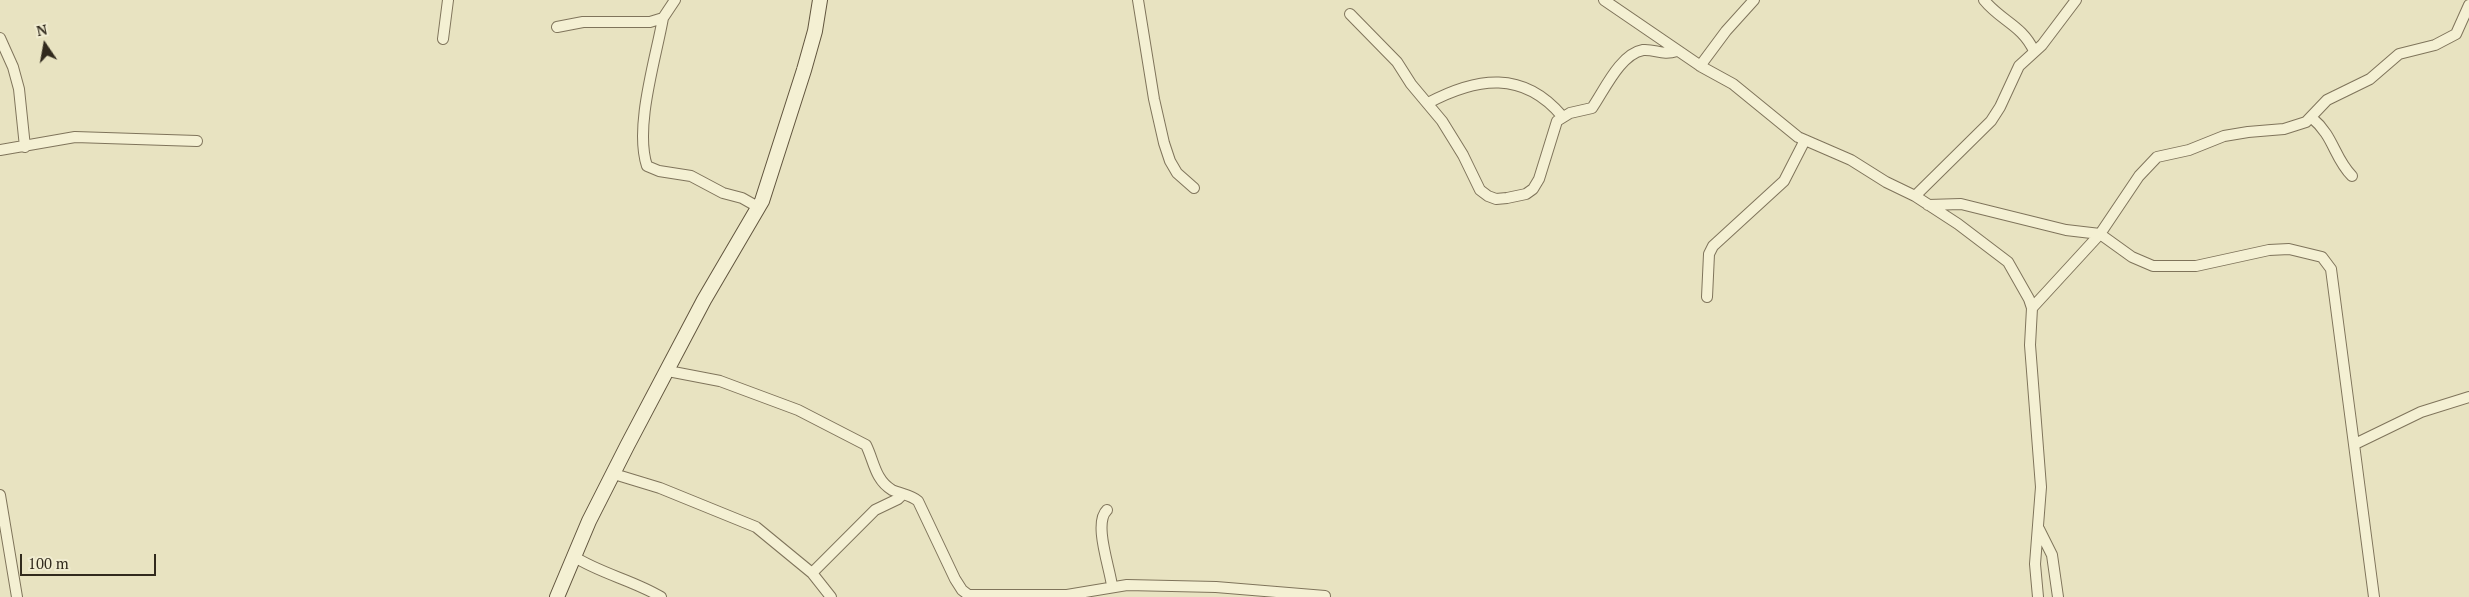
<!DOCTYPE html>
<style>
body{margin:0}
#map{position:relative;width:2469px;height:597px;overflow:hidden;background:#e8e3c1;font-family:"PT Serif",serif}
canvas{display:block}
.north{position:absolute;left:20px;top:20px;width:50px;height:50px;-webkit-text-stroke:4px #f0ecd0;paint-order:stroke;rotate:348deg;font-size:14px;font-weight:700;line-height:20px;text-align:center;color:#312a1d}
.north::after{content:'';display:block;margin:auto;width:18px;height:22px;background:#312a1d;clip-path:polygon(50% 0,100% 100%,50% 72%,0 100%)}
.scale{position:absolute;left:20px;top:554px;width:136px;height:22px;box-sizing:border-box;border:2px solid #312a1d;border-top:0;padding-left:6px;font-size:15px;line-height:18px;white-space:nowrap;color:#312a1d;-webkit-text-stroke:4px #f0ecd0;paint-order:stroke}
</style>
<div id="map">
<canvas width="2469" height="597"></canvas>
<div class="north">N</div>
<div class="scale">100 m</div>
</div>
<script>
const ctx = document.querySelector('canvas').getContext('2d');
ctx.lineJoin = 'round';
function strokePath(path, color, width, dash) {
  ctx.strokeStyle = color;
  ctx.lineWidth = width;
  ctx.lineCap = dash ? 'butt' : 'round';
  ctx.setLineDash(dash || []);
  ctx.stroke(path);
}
const minor = new Path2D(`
 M1138,0L1154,99L1164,143L1170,161L1177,173L1194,188
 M1604,0L1702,67L1733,84L1798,137L1851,160L1886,182L1915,196L1958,224L2008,262L2029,299L2032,308L2030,345L2041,487L2035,564L2038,597
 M1984,0C2001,21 2022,25 2034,51
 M1350,14L1397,62L1411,84L1442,121L1463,155L1480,190L1488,196L1496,199L1507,198L1526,194L1533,189L1539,179L1557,121L1570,113L1592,108C1604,91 1620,54 1643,50C1656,49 1662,56 1677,51
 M663,18C656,58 634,127 647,166L659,171L691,176L723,193L742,198L758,207
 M557,27L583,22H650L663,18L675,0
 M0,38L13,67L19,89L25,147
 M443,39L448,0
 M1700,66L1726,31L1754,0
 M1428,103C1477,77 1523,70 1562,116
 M2312,118C2334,136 2334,158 2352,176
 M0,150L75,137L197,141
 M1915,196L1991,121L2000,107L2019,66L2042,45L2076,0
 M1928,205L1961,204L2066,230L2100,234L2132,257L2153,266H2196L2269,250L2289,249L2322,257L2331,269L2374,597
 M1707,297L1709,254L1713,246L1784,181L1805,140
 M2032,308L2100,234L2139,176L2157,157L2189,150L2224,136L2248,132L2284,129L2306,122L2327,100L2370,79L2399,54L2435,45L2456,34L2469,5
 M668,371L720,381L798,410L866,445C874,461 875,480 892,490C901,494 911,495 918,501L955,579L962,590L971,597
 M2355,444L2421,412L2469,397
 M614,474L660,488L756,527L812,573L831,597
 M0,495L17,597
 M1107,510C1093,523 1110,568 1112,586
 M2039,529L2052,555L2058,597
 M573,556C601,574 633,580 661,597
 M812,573L875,510L898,499L903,494
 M970,595H1067L1127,585L1216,587L1325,596`);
const secondary = new Path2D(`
 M557,597L589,521L627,446L704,300L762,201L804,70L815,31L820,0`);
strokePath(minor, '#7f745b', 12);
strokePath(secondary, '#61553e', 16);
strokePath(minor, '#f4f0d3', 10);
strokePath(secondary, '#f4f0d3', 14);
</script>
